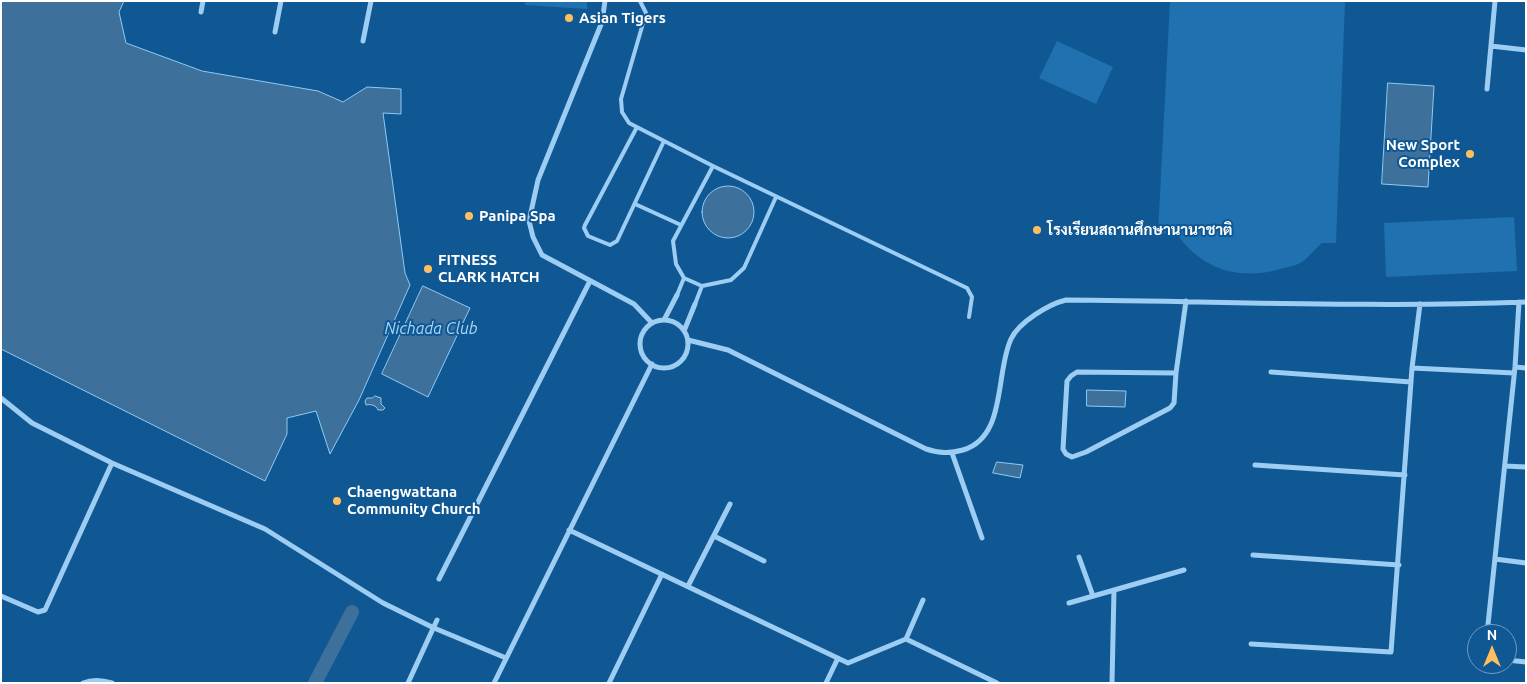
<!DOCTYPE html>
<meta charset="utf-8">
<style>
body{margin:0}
#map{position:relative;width:1527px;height:684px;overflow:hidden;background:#105893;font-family:Ubuntu,sans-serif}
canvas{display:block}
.frame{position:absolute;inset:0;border:2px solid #fff;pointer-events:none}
.north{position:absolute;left:1467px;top:624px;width:50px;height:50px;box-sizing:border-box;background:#105893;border:1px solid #709bbe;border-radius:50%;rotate:0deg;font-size:14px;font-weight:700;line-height:20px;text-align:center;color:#fff}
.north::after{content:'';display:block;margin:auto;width:18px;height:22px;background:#ffbf5f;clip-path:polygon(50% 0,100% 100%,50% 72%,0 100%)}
</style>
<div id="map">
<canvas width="1527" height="684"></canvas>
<div class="frame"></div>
<div class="north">N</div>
</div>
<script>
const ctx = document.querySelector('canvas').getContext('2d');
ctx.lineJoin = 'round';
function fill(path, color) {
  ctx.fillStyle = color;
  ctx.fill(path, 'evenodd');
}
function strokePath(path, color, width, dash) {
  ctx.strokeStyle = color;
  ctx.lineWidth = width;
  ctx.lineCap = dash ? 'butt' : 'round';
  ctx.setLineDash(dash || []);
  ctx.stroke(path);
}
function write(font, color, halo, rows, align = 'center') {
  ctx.font = font + ' Ubuntu,Sarabun,sans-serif';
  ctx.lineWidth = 4;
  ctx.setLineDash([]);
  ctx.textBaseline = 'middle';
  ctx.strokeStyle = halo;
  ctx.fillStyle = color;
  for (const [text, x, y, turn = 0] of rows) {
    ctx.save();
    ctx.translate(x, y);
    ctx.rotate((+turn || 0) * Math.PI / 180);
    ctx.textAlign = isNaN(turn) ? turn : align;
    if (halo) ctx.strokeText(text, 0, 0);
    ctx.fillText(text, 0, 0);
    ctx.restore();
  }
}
fill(new Path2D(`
 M526,1H587V9L525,5Z
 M1170,1H1345L1336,243H1322C1315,249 1309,257 1302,262C1296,266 1287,267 1280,269C1239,281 1201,269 1177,234L1158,233Z
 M1057,41L1113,67L1096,104L1039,78Z
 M1514,217L1517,271L1386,277L1384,223Z`), '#1f71b0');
const water = new Path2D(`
 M1,1H124L119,12L126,43L202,71L318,91L343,102L367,87L401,89V114L383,113L405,273L410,285L359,400L330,454L316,411L287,418V434L265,481L1,349Z
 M1388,83L1434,86L1428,187L1382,184Z
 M702 212a26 26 0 1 1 52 0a26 26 0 1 1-52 0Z
 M423,286L470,308L428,397L382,374Z
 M1087,390L1126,391L1125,407L1087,406Z
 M375,396L381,398V404L385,408L383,410H378C376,405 371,404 366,405L365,401L367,398H372Z
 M997,462L1023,465L1020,478L993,473Z`);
fill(water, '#3d709b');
strokePath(water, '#8ecaf7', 1);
strokePath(new Path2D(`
 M315,683L352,612`), '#3d709b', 14);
strokePath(new Path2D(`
 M640,1L646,13L621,99L622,112L629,123L713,166L967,288L972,297L969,317
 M637,127L585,225L584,228L588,236L610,245L617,241L664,141
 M713,166L673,241L676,264L684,278L702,286L731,280L744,268L776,197
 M635,204L681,225
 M677,295L684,278
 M695,304L702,286`), '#9dcdf3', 4);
strokePath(new Path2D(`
 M605,1L602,22L538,180L529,221L533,237L542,255L634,304L652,323
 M201,12L203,1
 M275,32L281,1
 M363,41L371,1
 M1491,46L1526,50
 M1487,89L1495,1
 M664,320L677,295
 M640 344a24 24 0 1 1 48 0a24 24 0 1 1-48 0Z
 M684,331L695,304
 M688,340L728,350L926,449C939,453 949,454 963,450C1007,437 995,373 1011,339C1019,322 1049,304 1066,300C1219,301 1373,308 1526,302
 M1515,367L1526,368
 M1412,368L1514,373
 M1271,372L1411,382
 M1176,373L1077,372L1071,376L1067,381L1063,449L1066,454L1072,457L1086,452L1170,408L1174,403L1176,373L1186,301
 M1,398L32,423L112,463L265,529L383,603L434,628L506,658
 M952,453L982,538
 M1255,465L1405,475
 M1505,466L1526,467
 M569,530L848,663L906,639L997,683
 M714,536L764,561
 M1253,555L1399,565
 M1079,557L1093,596
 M1495,559L1526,563
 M439,579L590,281
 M688,586L730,504
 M1,596L38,612L45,610L112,463
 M1069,603L1184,570
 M1487,634L1515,367L1519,302
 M906,639L923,600
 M1251,644L1391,652L1412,368L1420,304
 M1507,660L1526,662
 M83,683C93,679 102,680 112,683
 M408,683L437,620
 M494,683L652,364
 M609,683L662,574
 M826,683L838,658
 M1112,683L1114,590`), '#9dcdf3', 5);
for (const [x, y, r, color] of [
 [569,18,5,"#ffbf5f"],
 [1470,154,5,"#ffbf5f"],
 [469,216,5,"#ffbf5f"],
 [1037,230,5,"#ffbf5f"],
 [428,269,5,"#ffbf5f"],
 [337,501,5,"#ffbf5f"]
]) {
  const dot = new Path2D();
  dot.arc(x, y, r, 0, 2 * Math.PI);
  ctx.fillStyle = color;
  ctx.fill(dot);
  strokePath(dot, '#105893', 2);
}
write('bold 15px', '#fff', '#105893', [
 ["Asian Tigers",579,18],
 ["New Sport",1460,145,"right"],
 ["Complex",1460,162,"right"],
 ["Panipa Spa",479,216],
 ["โรงเรียนสถานศึกษานานาชาติ",1047,230],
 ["FITNESS",438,260],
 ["CLARK HATCH",438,277],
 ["Chaengwattana",347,492],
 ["Community Church",347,509]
], 'left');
write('italic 16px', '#a9d7fa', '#105893', [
 ["Nichada Club",431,329]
]);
</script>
